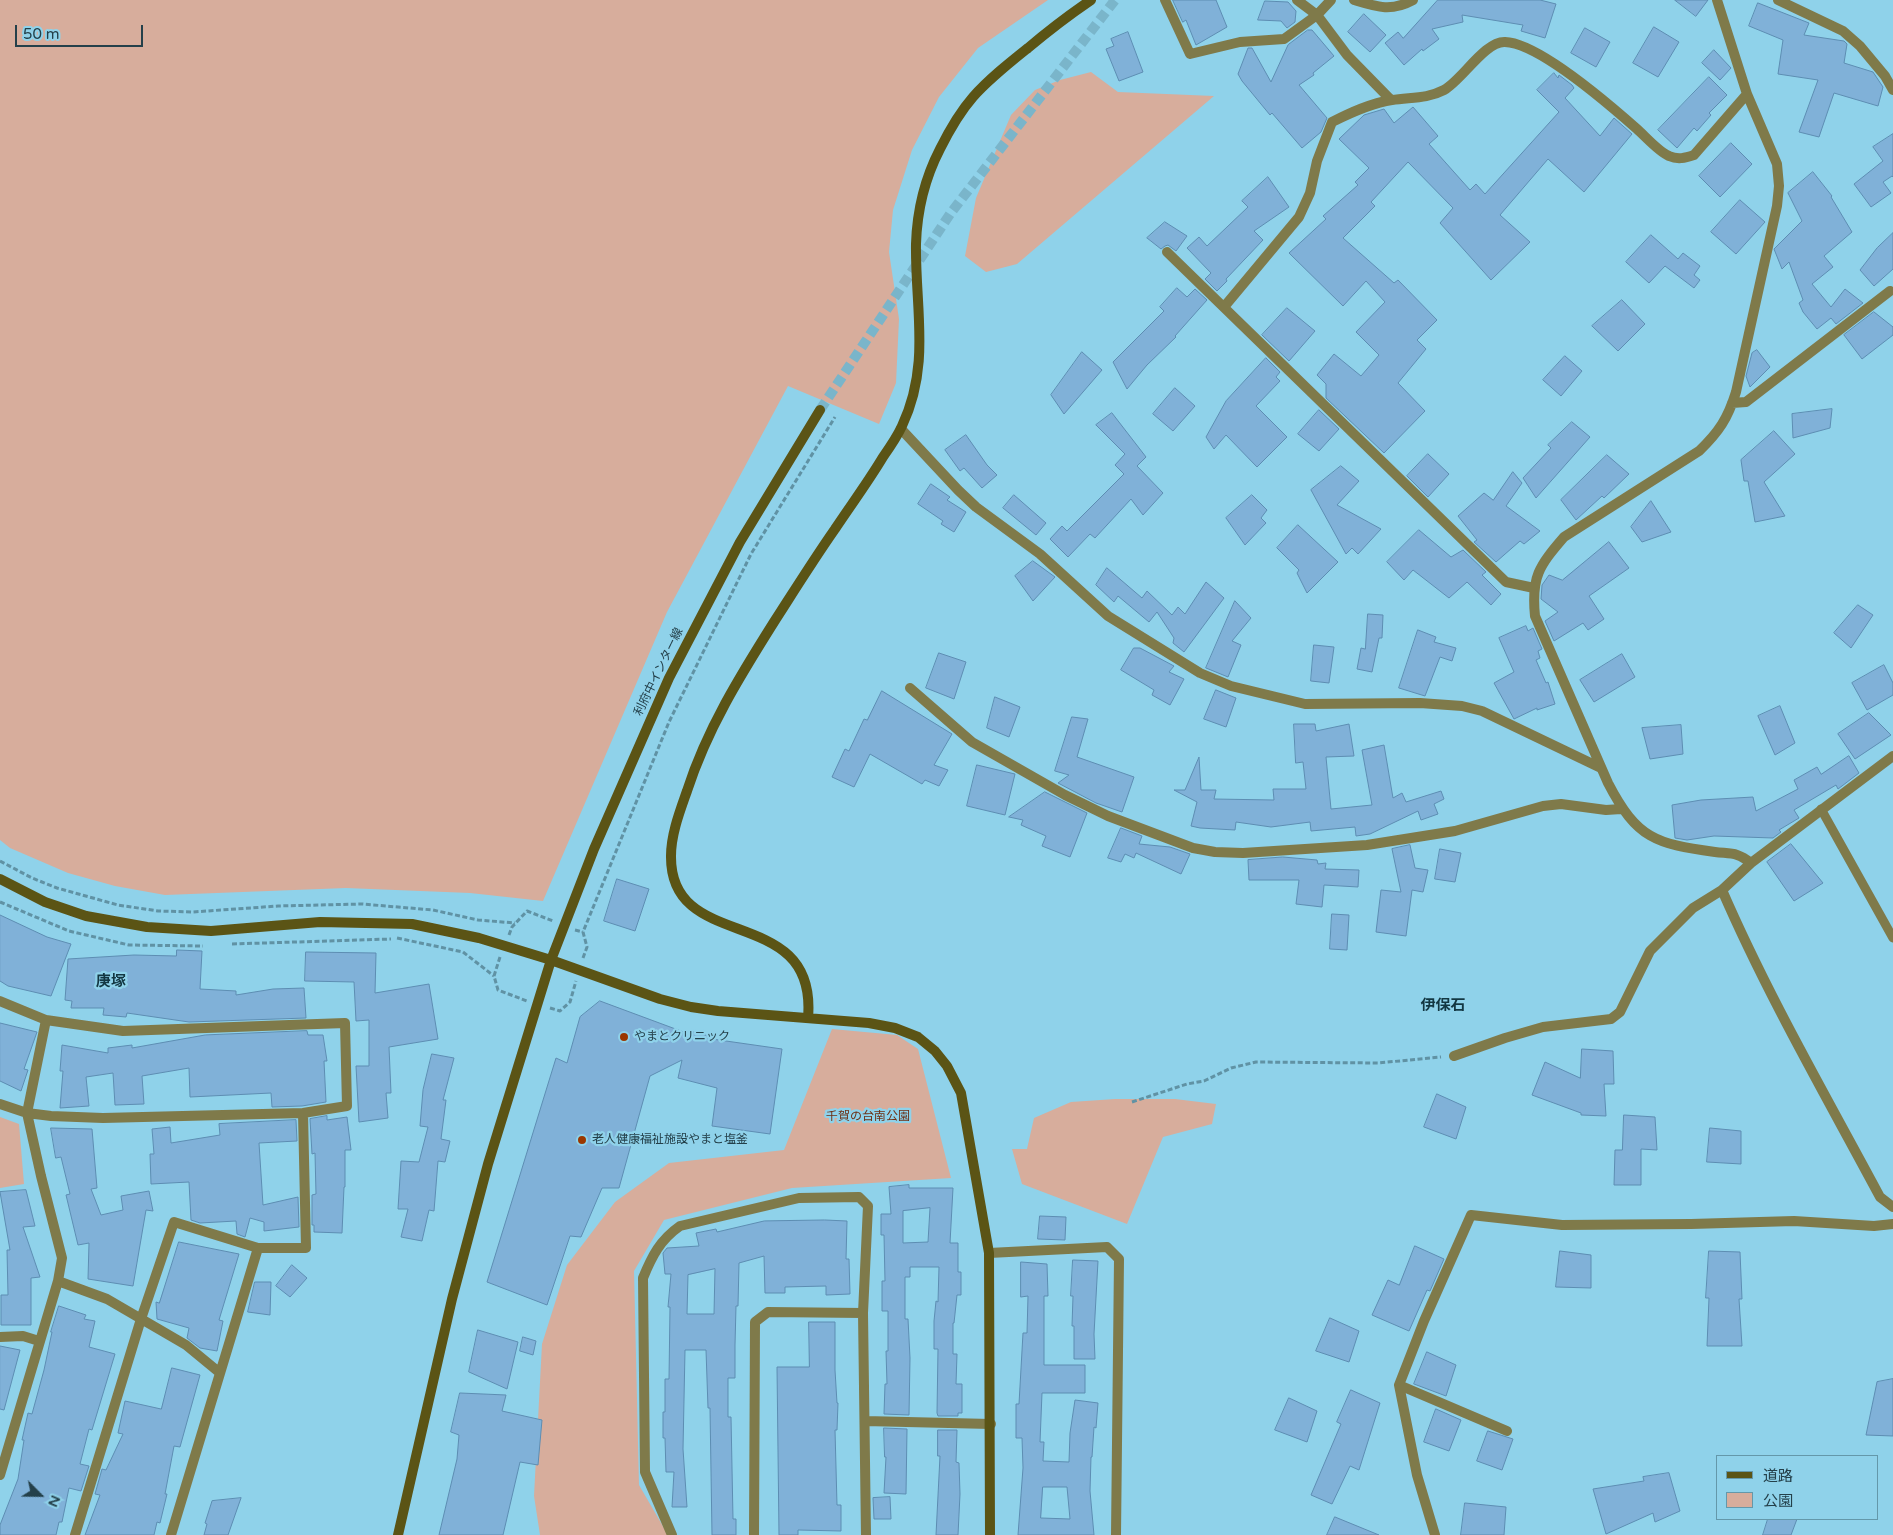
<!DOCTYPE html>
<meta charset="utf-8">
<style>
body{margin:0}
#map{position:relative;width:1893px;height:1535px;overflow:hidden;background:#8fd2ea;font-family:"Varela Round","Noto Sans JP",sans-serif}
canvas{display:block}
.legend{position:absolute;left:1716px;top:1455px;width:162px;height:65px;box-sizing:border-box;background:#8fd2ea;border:1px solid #6498aa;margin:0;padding:6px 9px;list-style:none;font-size:15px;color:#24404a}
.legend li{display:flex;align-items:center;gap:10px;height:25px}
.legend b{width:25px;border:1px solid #6498aa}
.north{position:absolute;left:15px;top:1470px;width:50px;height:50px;-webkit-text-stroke:4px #8fd2ea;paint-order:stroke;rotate:113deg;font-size:14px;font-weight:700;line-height:20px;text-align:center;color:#24404a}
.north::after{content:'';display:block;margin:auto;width:18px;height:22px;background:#24404a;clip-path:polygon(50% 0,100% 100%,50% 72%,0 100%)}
.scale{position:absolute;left:15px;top:25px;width:128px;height:22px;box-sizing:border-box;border:2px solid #24404a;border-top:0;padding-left:6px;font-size:15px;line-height:18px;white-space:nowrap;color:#24404a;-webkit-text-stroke:4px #8fd2ea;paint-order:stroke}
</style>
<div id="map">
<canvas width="1893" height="1535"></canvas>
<ul class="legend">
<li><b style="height:6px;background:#5b5415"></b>道路</li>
<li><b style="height:14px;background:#d7ad9c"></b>公園</li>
</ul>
<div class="north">N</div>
<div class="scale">50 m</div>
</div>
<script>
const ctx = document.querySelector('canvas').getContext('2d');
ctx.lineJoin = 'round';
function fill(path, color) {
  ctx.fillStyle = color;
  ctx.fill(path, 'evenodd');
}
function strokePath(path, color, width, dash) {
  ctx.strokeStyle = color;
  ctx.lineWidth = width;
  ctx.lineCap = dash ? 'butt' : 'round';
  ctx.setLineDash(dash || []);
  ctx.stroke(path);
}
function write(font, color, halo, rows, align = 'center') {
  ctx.font = font + ' "Varela Round","Noto Sans JP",sans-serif';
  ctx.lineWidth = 4.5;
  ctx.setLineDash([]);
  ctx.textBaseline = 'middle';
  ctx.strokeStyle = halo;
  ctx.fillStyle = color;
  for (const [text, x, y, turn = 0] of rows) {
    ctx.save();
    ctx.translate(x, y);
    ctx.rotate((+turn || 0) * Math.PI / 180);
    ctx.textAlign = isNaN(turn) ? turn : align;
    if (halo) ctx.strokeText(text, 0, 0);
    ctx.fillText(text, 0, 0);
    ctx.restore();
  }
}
fill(new Path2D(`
 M0,0H1048L978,48L939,97L912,150L893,210L889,252L899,319L896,383L879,424L788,386L667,612L543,901L470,893L346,888L165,895L115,886L68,873L10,848L0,840Z
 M1091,72L1118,92L1214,96L1017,264L986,272L965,256L976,198L1011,115L1035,90L1060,80Z
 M832,1029L897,1035L918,1049L951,1178L792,1188L664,1220L634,1271L639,1485L668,1535H540L534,1496L542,1344L567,1265L615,1202L669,1163L784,1150Z
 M1115,1099H1175L1216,1104L1212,1124L1163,1137L1127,1224L1022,1184L1012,1149H1027L1034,1118L1071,1102Z
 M0,1117L19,1124L24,1184L0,1188Z`), '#d7ad9c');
const building = new Path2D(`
 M1173,0H1216L1227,27L1196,45L1186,20L1183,22Z
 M1438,0H1540L1556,4L1545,38L1521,31L1523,25L1462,15L1463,22L1432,29L1439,39L1423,51L1422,49L1404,65L1385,43L1398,32L1403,38Z
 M1675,0H1708L1696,16Z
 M1265,1L1288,2L1296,11L1295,22L1287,28L1281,21L1258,20Z
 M1758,3L1809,23L1804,35L1844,41L1847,44L1844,63L1873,72L1883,87L1878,106L1834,93L1819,137L1799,132L1818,80L1778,74L1783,40L1749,26Z
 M1364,14L1386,35L1370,52L1348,32Z
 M1654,27L1679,42L1658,77L1633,63Z
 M1585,28L1610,42L1596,67L1571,53Z
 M1308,30H1312L1334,56L1313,73L1314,75L1299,85L1327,118L1321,132L1302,148L1272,113L1270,115L1242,81L1238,74L1248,48H1252L1271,82L1288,45Z
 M1128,32L1143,72L1119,81L1106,49L1114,46L1111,39Z
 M1714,50L1731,68L1720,80L1702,63Z
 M1554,73L1558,78L1559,75L1572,85L1574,88L1565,98L1600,136L1614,118L1632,134L1584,192L1548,159L1500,215L1530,242L1491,280L1440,223L1453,208L1408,162L1371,202L1375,206L1343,238L1394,283L1398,280L1437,320L1417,340L1426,349L1398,383L1425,411L1384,453L1326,398V384L1317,375L1334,354L1361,376L1379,355L1356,332L1385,302L1366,281L1343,306L1289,253L1326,219L1323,216L1358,185L1355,182L1369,168L1339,139L1364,115L1384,109L1394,123L1413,107L1438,136L1429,144L1470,190L1476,184L1485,194L1559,112L1537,90Z
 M1709,77L1727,95L1709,113L1711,115L1697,131L1694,128L1677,148L1658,130Z
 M1893,134V177L1892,176L1883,182L1891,193L1871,207L1854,184L1883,161L1873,147Z
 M1731,143L1752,164L1720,197L1699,176Z
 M1813,172L1832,196L1831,197L1852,232L1824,256L1833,267L1812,284L1831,307L1845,289L1863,303L1836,324L1831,318L1817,329L1803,312L1799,303L1803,300L1789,262L1782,269L1774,249L1802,221L1788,193Z
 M1268,177L1289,207L1254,231L1263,240L1226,279L1227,281L1217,291L1205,279L1211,273L1187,248L1199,237L1207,246L1248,207L1242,201Z
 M1740,200L1765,222L1736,254L1711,232Z
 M1165,222L1187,236L1176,251L1168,245L1165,246L1161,249L1147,238Z
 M1893,233V269L1874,286L1860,270L1877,248Z
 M1651,235L1678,259L1683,253L1700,266L1694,275L1700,280L1694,288L1665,266L1649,283L1626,262Z
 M1177,288L1187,297L1195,289L1207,300L1175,336L1176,337L1147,365L1127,389L1113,362L1164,311L1160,307Z
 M1622,300L1645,324L1618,351L1592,326Z
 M1287,308L1315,331L1289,361L1262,335Z
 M1874,312L1893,327V335L1862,359L1844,335Z
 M1757,350L1770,367L1750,387L1746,376L1752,353Z
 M1082,352L1102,370L1064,414L1051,395Z
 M1565,356L1582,371L1561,396L1543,380Z
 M1266,358L1280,372L1276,377L1280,381L1256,406L1287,437L1257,467L1226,435L1214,449L1206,437L1226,401Z
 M1175,388L1195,406L1173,431L1153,414Z
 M1832,409L1830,428L1793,438L1792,414Z
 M1319,410L1339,429L1319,451L1298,434Z
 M1112,413L1146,457L1137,466L1163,493L1143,515L1131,499L1095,538L1090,534L1068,557L1050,539L1062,526L1067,531L1124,474L1115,465L1125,454L1096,425Z
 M1572,422L1590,437L1536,498L1523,478L1551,448L1548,445Z
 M1774,431L1795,454L1764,482L1785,516L1755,522L1748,481H1744L1741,460Z
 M966,435L987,465L997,475L982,488L964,468L960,471L945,450Z
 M1428,454L1449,474L1428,497L1407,476Z
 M1607,455L1629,474L1604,498L1602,496L1576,520L1561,500Z
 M1341,466L1359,481L1337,505L1381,529L1358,554L1352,548L1346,554L1311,490Z
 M1513,472L1522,483L1506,506L1540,531L1524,544L1520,541L1496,562L1474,542L1477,540L1458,516L1484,493L1493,500Z
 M931,484L950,497L947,500L966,512L954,532L941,524L943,521L918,504Z
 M1014,495L1046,523L1036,535L1003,508Z
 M1252,495L1267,510L1261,518L1266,523L1245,545L1226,518Z
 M1651,501L1671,532L1642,542L1631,527Z
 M1298,525L1338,562L1307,593L1297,573L1299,570L1277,548Z
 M1419,530L1451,557L1463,550L1486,572L1482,575L1501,594L1491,605L1467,582L1449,598L1413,570L1404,580L1387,562Z
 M1609,542L1629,568L1589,596L1604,619L1588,630L1583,623L1554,641L1545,621L1558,612L1541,599L1542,585L1549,575L1562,580Z
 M1033,561L1055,577L1033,601L1015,576Z
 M1107,568L1142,598L1147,591L1172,615L1178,607L1185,614L1206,582L1224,598L1184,652L1173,643L1174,638L1157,612L1149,622L1118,596L1114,602L1096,585Z
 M1235,601L1251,618L1232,641L1241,645L1228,677L1206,668Z
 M1858,605L1873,615L1851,648L1834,633Z
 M1368,614L1383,615L1382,638H1379L1372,672L1357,669L1361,648L1365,649Z
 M1526,626L1528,631L1533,628L1542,649L1538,651L1540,658L1536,660L1546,683L1548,682L1555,704L1537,710V708L1514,719L1494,683L1514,672L1499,638Z
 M1418,630L1436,637L1434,642L1456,648L1452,661L1440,657L1425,696L1399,688Z
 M1314,645L1334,647L1329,683L1311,681Z
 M1134,648H1140L1174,666L1169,672L1184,679L1170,705L1152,695L1154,690L1121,670Z
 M939,653L966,662L954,699L926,688Z
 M1622,654L1635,677L1594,702L1580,680Z
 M1884,665L1893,683V695L1867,710L1852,683Z
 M1216,690L1236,698L1226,727L1204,719Z
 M882,691L952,734L934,765L948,770L939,786L925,780L922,784L870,754L854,787L832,777L845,749L849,751L864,719L867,720Z
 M995,697L1020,707L1009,737L987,728Z
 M1780,706L1795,743L1775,755L1758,716Z
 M1869,713L1891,735L1855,759L1838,734Z
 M1072,717L1088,719L1077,757L1134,777L1122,812L1096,803L1058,783L1069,775L1055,771Z
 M1294,724H1315L1316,731L1349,724L1354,756L1326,757L1331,809L1372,805L1362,750L1384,745L1393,798L1402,793L1406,802L1441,791L1444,799L1434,804L1438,814L1421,820L1418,811L1370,834L1356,836L1355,827L1311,831L1310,822L1271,827L1236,822L1235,830L1200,828L1191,826L1197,802L1174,790H1185L1199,757L1201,790H1216L1214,799L1274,800L1273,789H1306L1303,762L1296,763Z
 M1681,725L1683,754L1650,759L1642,728Z
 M1849,756L1859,773L1838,789L1836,785L1794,810L1799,818L1779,830L1781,832L1773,838L1714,836L1687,840L1675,838L1672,805L1701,800L1753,797L1756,811L1798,789L1794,780L1817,767L1821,774Z
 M977,765L1015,774L1005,815L967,806Z
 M1045,792L1087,813L1070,857L1042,846L1046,836L1021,825L1023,820L1009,817Z
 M1121,828L1142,836L1139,844L1170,847L1190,854L1181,874L1136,853L1134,858L1125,854L1121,862L1108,858Z
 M1791,844L1823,883L1794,901L1767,862Z
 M1410,845L1415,868L1428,870L1423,892L1412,890L1406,936L1376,932L1381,890L1401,892L1392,849Z
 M1440,849L1461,853L1455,882L1435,879Z
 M1283,857L1317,860L1318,864L1326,863L1325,869L1359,870L1358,887L1324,885L1322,907L1296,904L1299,880H1249L1248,860Z
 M617,879L649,889L635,931L604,921Z
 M1332,914L1349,915L1347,950L1330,949Z
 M0,915L47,937L71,944L51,996L8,986L0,981Z
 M177,950L202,951L200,989L236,991V995L273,989L304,988L306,1018L189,1022L127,1013L126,1017L103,1015L104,1008H71L72,1001L65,1000L68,959L134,955L176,956Z
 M306,952L376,953L375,993L429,984L438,1039L389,1047L391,1093H386L388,1118L359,1122L356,1066H369V1020L356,1021L354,982L305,981Z
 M600,1001L689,1034L690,1031L713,1037L712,1039L782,1049L770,1134L712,1126L717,1088L678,1078L682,1060L650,1076L619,1188H602L581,1237L570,1236L547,1305L487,1282L556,1058L567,1063L580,1017Z
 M0,1023L37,1032L24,1069L28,1070L21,1091L0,1081Z
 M307,1031L308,1035H323L327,1061H324L326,1102L302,1106L272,1107L271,1093L190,1097L189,1068L142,1076L144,1104L115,1105L113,1073L86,1077L89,1106L60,1108L63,1071H60L62,1045L108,1053V1048L132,1045V1048L205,1035Z
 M1582,1049L1613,1051L1614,1084H1604L1606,1116L1581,1115V1113L1532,1095L1545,1062L1580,1078Z
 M432,1054L454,1058L443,1100H446L441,1139L450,1141L445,1162L438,1161L434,1211L429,1210L422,1241L401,1237L408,1209H398L401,1161L419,1162L428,1127L420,1126L423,1090Z
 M1437,1094L1466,1107L1456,1139L1424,1127Z
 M1624,1115L1655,1117L1657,1150L1641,1149V1185H1614L1615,1150H1622Z
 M327,1116V1120L347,1117L351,1150H345V1187H344L342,1233L314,1232V1225H312V1195L316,1194L315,1153L312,1154L310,1119Z
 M296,1120L297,1141L259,1143L263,1205L298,1197L299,1227L264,1231V1222L250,1218L245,1237L237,1234L236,1221L200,1223L191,1220L189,1182L151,1184L150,1154H154L152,1129L170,1127L171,1143L220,1135L219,1124Z
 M51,1128L92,1129L97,1188L91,1189L101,1215L123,1210L121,1196L149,1191L153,1211L146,1210L133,1286L88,1279L89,1243L78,1245L66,1195L70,1194L61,1157L56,1158Z
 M1710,1128L1741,1131V1164L1707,1162Z
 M909,1185V1188H953L950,1243H958V1272H961V1295H957L954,1323H953V1354H957L956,1384H962V1413H958V1416H938L937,1413L938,1349H934V1321L936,1301L938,1302L939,1267H910V1277H905V1319H908L910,1358L909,1415L884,1414L885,1384H887L886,1351H888V1311H882V1281H885L884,1235H881V1214H891L889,1187ZM930,1208L928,1242L903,1243V1211Z
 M26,1190L35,1226L23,1227L40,1277L31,1278V1325H1V1295H8L7,1250H10L0,1192Z
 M1040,1216L1066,1217L1065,1240L1038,1239Z
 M825,1220L847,1221L846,1259H849L850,1294L826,1295V1286L785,1287V1293H765L764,1256L739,1263L738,1306H736L735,1345V1378H728V1417H731L733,1519H736V1535H712L710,1408H708L706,1350H685L683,1449L687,1507H672L674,1472H666L665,1438H663V1412H665V1379H669L670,1307H668L671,1274H665L663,1253L667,1248L699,1246L696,1233L716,1229L717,1232L764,1221ZM715,1269L714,1314H687L688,1275Z
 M179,1242L239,1254L219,1320L223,1321L217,1351L200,1348L187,1338L189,1328L157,1319L156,1302L159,1303Z
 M1415,1246L1444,1259L1430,1291L1427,1290L1409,1331L1372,1315L1388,1280L1399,1285Z
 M1560,1251L1591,1255V1288L1556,1287Z
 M1709,1251L1740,1252L1742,1299H1739L1742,1346H1707L1709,1298H1706Z
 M1073,1260L1098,1261L1094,1334L1095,1359H1074V1326H1072L1073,1296H1071Z
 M1021,1262L1047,1264L1048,1296H1044V1365H1085V1393H1042L1040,1442H1044L1043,1461L1069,1462L1070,1433L1075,1400L1098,1403L1096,1428L1094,1427L1092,1457H1091L1090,1491L1094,1535H1018L1023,1468L1022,1438H1016V1404H1019L1023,1333H1027L1028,1296L1021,1297ZM1043,1487H1067L1070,1519L1041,1518Z
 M292,1265L307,1278L290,1297L276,1286Z
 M255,1282H271L270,1315L248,1312Z
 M59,1306L86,1315L84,1319L95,1321L89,1347L115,1354L92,1430L89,1429L80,1464L89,1466L81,1491L69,1488L62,1522H59L56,1535H0V1525L18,1479L24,1440H22L28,1413L32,1414L44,1370L52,1332H51Z
 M1330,1318L1359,1331L1349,1362L1316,1351Z
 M809,1322H835V1370L837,1403H838L837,1430H835L837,1505H841V1531L798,1530V1535H779L777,1367H809Z
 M478,1330L518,1342L507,1389L469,1372Z
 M523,1337L536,1341L533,1355L520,1351Z
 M0,1346L20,1350L4,1410L0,1409Z
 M1427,1352L1456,1365L1446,1396L1414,1384Z
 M172,1368L200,1375L180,1447L174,1446L165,1494H167L160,1523L157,1522L154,1535H85L100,1495L95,1494L102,1469L106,1470L123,1434L118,1433L125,1401L161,1409Z
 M1893,1379V1436L1866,1435L1877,1382Z
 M1351,1390L1380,1403L1359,1470L1350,1466L1332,1504L1311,1495L1341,1424L1337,1422Z
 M460,1393L506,1395L502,1411L542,1420L538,1465L520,1462L503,1535H439L457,1459L459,1435L451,1432Z
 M1289,1398L1317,1411L1307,1442L1275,1430Z
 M1436,1409L1461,1420L1449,1451L1424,1442Z
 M884,1428L907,1429L906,1494L884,1493L886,1457H885Z
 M938,1430H957L956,1462L959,1463L960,1494L958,1535H936L940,1456H938Z
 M1488,1431L1513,1439L1502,1470L1477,1461Z
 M1669,1473L1680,1511L1655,1522L1653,1513L1606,1534L1593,1489L1644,1481L1643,1477Z
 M890,1497L891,1519H874L873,1498Z
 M241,1498L228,1535H204L207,1524L205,1523L212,1501Z
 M1465,1503L1506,1507L1504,1535H1461Z
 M1335,1517L1379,1535H1327Z
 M1768,1519H1797L1791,1535H1763Z`);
fill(building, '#80b1d8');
strokePath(building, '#5d8db2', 1);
strokePath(new Path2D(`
 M820,410L950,214L1115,0`), '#7ab5ca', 10, [10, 5]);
strokePath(new Path2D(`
 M0,861L32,878L57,888L118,905L158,911L193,912L278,906L362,904L433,910L478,920L515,923
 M0,902L69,931L129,945L203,946
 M575,930L583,932
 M509,935L512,927L527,911L553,921
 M397,938L463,952L494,976
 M232,944L391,939
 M500,957L494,976L498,990L527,1001
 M583,958L587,947L583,932L669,722L751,554L835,417
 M550,1008L560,1011L570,1002L576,981
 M1132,1102L1187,1084L1204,1081L1231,1068L1256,1062L1378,1063L1441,1057`), '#6092a4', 3, [5, 2.5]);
strokePath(new Path2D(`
 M1821,809L1893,938`), '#7f7a4a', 9);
strokePath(new Path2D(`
 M1165,0L1190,54L1240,42L1284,39L1317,15L1331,0
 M1297,0L1317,15L1347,55L1391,100
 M1354,0C1377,7 1391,12 1413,0
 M1717,0L1747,94L1777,164L1779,186L1777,206L1736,392C1728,418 1719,432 1699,451L1564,537C1539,566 1531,577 1535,616L1608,783C1637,839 1656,844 1715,852C1732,854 1737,852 1751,863
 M1778,0L1843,31L1860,46L1885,76L1893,90
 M1167,252L1506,582L1534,588
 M1224,307L1299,217L1310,193L1317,161L1332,122C1350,113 1371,103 1392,100C1410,97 1427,99 1444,90C1462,80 1485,41 1505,42C1539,43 1611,106 1637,129C1645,136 1659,152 1669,156C1678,160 1685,158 1694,155L1747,94
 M1732,403L1746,402L1890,291
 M901,429L958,490L976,507L1040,554L1108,616L1200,673L1231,686L1305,704L1420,703L1462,706L1482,711L1601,768
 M910,688L972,742L1065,795L1108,816L1193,848L1215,852L1243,853L1367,845L1455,831L1543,806L1561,804L1606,810L1621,809
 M1722,890C1768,996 1826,1096 1880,1197L1893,1207
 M0,1001L46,1020L123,1031L345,1023L347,1106L303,1113L103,1118L51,1116L27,1113L0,1104
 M1454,1056L1505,1038L1543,1027L1611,1019L1620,1012L1650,951L1693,908L1722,890L1751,863L1893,756
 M989,1253L1107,1247L1119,1259L1116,1535
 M58,1281L107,1299L186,1345L220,1373
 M0,1337L23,1336L39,1341
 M1399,1385L1507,1431
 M865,1421L991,1424
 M0,1475L58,1281L62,1258L41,1176L27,1113L46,1020
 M75,1535L141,1319L174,1222L258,1248H306L303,1113
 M171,1535L258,1248
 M672,1535L645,1472L643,1278C652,1256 660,1240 680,1226L799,1198L859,1197L868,1206L863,1313L866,1535
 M754,1535L755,1322L768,1312L863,1313
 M1435,1535L1417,1475L1399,1385L1424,1321L1471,1215L1562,1225L1691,1224L1794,1221L1874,1226L1893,1224`), '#7f7a4a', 10);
strokePath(new Path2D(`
 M0,879L45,902L86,916L147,927L211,931L320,922L412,924L479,938L551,960L660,999L691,1007L718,1011L869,1023L895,1028L918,1037L935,1051L947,1066L961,1093L989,1253L990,1535
 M808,1018C818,901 670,956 671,856C671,834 680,811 687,791C707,729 740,676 774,622C794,591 814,559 835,529C851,505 868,482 883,457C890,447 897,437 902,426C931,365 915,308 916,244C917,212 925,178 940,149C949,131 959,113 973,97C989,79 1008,64 1028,48C1048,31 1069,15 1091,0
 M398,1535L452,1299L488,1164L551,960L594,849L669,678L740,542L820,410`), '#5b5415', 10);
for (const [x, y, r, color] of [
 [624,1037,5,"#9b3700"],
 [582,1140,5,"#9b3700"]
]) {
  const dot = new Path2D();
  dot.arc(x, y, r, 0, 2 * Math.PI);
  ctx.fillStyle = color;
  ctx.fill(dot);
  strokePath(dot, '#8fd2ea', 2);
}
write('12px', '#24404a', '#8fd2ea', [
 ["利府中インター線",659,672,-64]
]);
write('12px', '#24404a', '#8fd2ea', [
 ["やまとクリニック",634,1037],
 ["老人健康福祉施設やまと塩釜",592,1140]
], 'left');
write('12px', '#6d3015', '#8fd2ea', [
 ["千賀の台南公園",868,1117]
]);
write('bold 15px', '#133742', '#8fd2ea', [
 ["庚塚",111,982],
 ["伊保石",1443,1006]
]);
</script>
